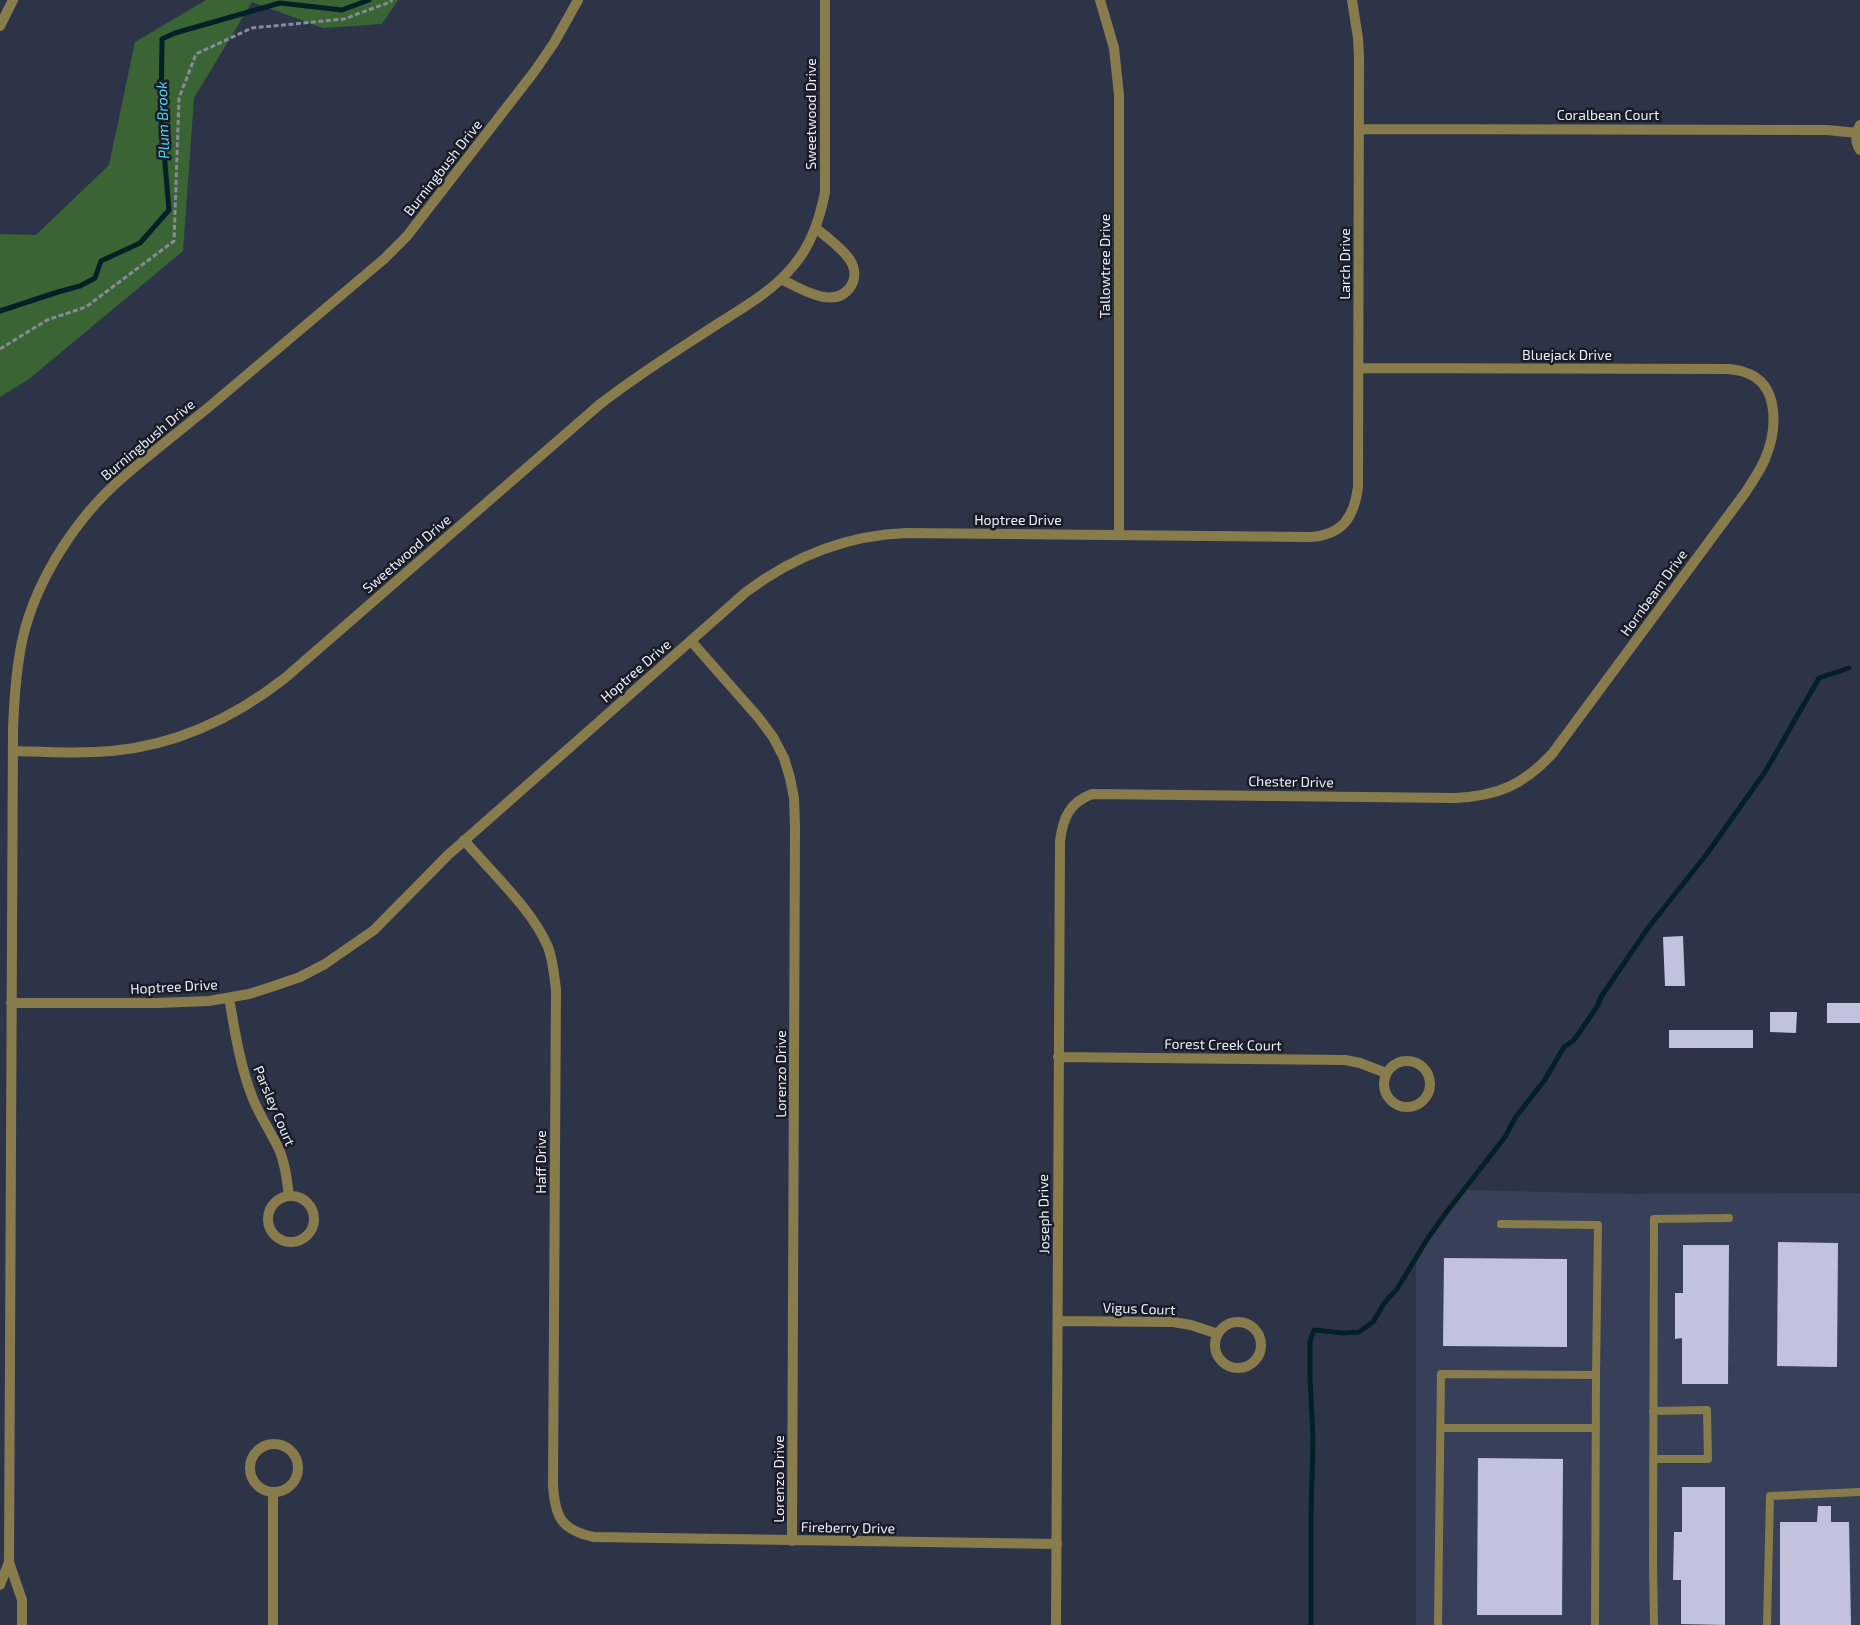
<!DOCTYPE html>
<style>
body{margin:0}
canvas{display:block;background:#2e3448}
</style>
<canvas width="1860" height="1625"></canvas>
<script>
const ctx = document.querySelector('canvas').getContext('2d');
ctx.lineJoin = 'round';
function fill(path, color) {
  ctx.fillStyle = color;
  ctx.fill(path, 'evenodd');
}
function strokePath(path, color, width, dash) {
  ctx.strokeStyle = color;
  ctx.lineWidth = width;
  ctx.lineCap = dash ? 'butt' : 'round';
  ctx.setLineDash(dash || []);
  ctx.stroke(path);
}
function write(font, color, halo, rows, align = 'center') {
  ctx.font = font + ' "Exo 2",sans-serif';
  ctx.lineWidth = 5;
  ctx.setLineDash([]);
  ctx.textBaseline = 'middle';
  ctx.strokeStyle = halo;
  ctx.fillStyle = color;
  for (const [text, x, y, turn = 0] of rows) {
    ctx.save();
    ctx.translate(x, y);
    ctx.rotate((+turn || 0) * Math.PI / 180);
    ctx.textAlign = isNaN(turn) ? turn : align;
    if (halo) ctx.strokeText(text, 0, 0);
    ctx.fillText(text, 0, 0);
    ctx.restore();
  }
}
fill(new Path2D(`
 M1464,1190L1627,1194L1860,1193V1625H1416V1259Z`), '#383f58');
fill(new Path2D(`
 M206,0H398L382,24L323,28L252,2L194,98L183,251L29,379L0,397V234L36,235L109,165L135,42Z`), '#3a6434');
strokePath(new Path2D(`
 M0,311L58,292L80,286L95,278L101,261L140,243L169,210L161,117L162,39L175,33L280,3L342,10L369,0
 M1311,1625V1515L1313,1439L1310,1377V1341L1314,1330L1343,1333L1359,1332L1373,1322L1385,1302L1397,1289L1428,1238L1445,1214L1505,1137L1515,1118L1544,1081L1564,1047L1574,1040L1597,1007L1601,997L1648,928L1706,855L1765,772L1819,678L1849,668`), '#022026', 5);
fill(new Path2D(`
 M1683,936L1685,986H1665L1663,937Z
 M1827,1003H1860V1023H1827Z
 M1770,1012H1797L1796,1033L1770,1032Z
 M1669,1030H1753V1048H1669Z
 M1778,1242L1838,1243L1837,1367L1777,1366Z
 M1683,1245H1729L1728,1384H1682V1338L1675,1339V1293H1683Z
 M1444,1258L1567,1259V1347L1443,1346Z
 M1478,1458L1563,1459L1562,1615H1477Z
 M1682,1487H1725V1625L1681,1624V1580H1673L1674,1532H1682Z
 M1818,1506H1831V1522H1849L1851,1625H1780V1522H1817Z`), '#c1c2dc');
strokePath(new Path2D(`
 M0,349L47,320L86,307L174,241L179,98L196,54L252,28L344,19L390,2L392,0`), '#868b9c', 3, [5, 2.5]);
strokePath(new Path2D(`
 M1501,1224L1598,1225L1596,1375
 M1441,1428H1596
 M1653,1459H1708L1707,1410L1653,1411
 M1438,1625L1441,1374L1596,1375L1595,1625
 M1654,1625L1653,1563L1654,1219L1729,1218
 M1767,1625L1770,1496L1860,1492`), '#897c4c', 8);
strokePath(new Path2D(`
 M1100,0L1114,48L1119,95V534
 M0,26L13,0
 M1860,125C1855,134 1855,142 1860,150
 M1359,129L1827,130L1857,133
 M781,279C801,289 835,311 851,286C856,278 855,268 850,260C842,248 827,238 816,228
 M691,641L758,717L773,737L784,758L790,778L794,798L795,827L792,1541
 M13,751C46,752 79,754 112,751C177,745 234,718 285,678L599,405C637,375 678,350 719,323C746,306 774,290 794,265C812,244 820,218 825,192V0
 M464,840C491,872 532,909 548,947C553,960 554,975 556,989L553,1485C555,1517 561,1530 594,1537L1057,1544
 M229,998C235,1032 240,1066 253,1099C260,1116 270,1131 278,1147C285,1162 287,1180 289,1196
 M11,1003H157L209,1001L249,994L271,987L300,977L325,964L374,930L448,855L746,592C794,556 847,535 907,533L1310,537C1342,535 1354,518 1358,487L1359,57L1358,38L1352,0
 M1058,1057L1345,1060L1360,1063L1386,1073
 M1384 1084a23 23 0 1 1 46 0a23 23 0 1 1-46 0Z
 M268 1219a23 23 0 1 1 46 0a23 23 0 1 1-46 0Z
 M1058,1321L1173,1322L1191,1325L1218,1334
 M1215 1345a23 23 0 1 1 46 0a23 23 0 1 1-46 0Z
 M250 1468a24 24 0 1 1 48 0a24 24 0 1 1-48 0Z
 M0,1585L9,1562
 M22,1625V1600L9,1562L13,731C14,699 16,668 23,637C37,578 77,517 122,478C151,453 181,430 210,406C268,357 326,308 384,259L407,236L534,72L554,43L578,0
 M273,1625V1492
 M1056,1625C1058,1364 1057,1103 1060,841C1063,818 1069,803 1092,794L1455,798C1498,796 1523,785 1552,754L1745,493C1752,482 1760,471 1765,459C1777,431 1781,383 1744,372C1740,370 1734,370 1729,369L1358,368`), '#897c4c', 10);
write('14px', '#ebeffd', '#191c25', [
 ["Sweetwood Drive",811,114,-90],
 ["Coralbean Court",1608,115],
 ["Burningbush Drive",443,168,-52],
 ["Larch Drive",1345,264,-90],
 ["Tallowtree Drive",1105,266,-90],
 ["Bluejack Drive",1567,355],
 ["Burningbush Drive",148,440,-40],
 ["Hoptree Drive",1018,520],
 ["Sweetwood Drive",407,554,-41],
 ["Hornbeam Drive",1654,593,-54],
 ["Hoptree Drive",636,671,-41],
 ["Chester Drive",1291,782,1],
 ["Hoptree Drive",174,987,-3],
 ["Forest Creek Court",1223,1045,1],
 ["Lorenzo Drive",781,1074,-90],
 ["Parsley Court",274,1106,67],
 ["Haff Drive",541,1162,-90],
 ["Joseph Drive",1044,1214,-91],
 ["Vigus Court",1139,1309,2],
 ["Lorenzo Drive",779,1479,-90],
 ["Fireberry Drive",848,1528,1]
]);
write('italic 15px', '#48d3ee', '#191c25', [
 ["Plum Brook",163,120,-92]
]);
</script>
